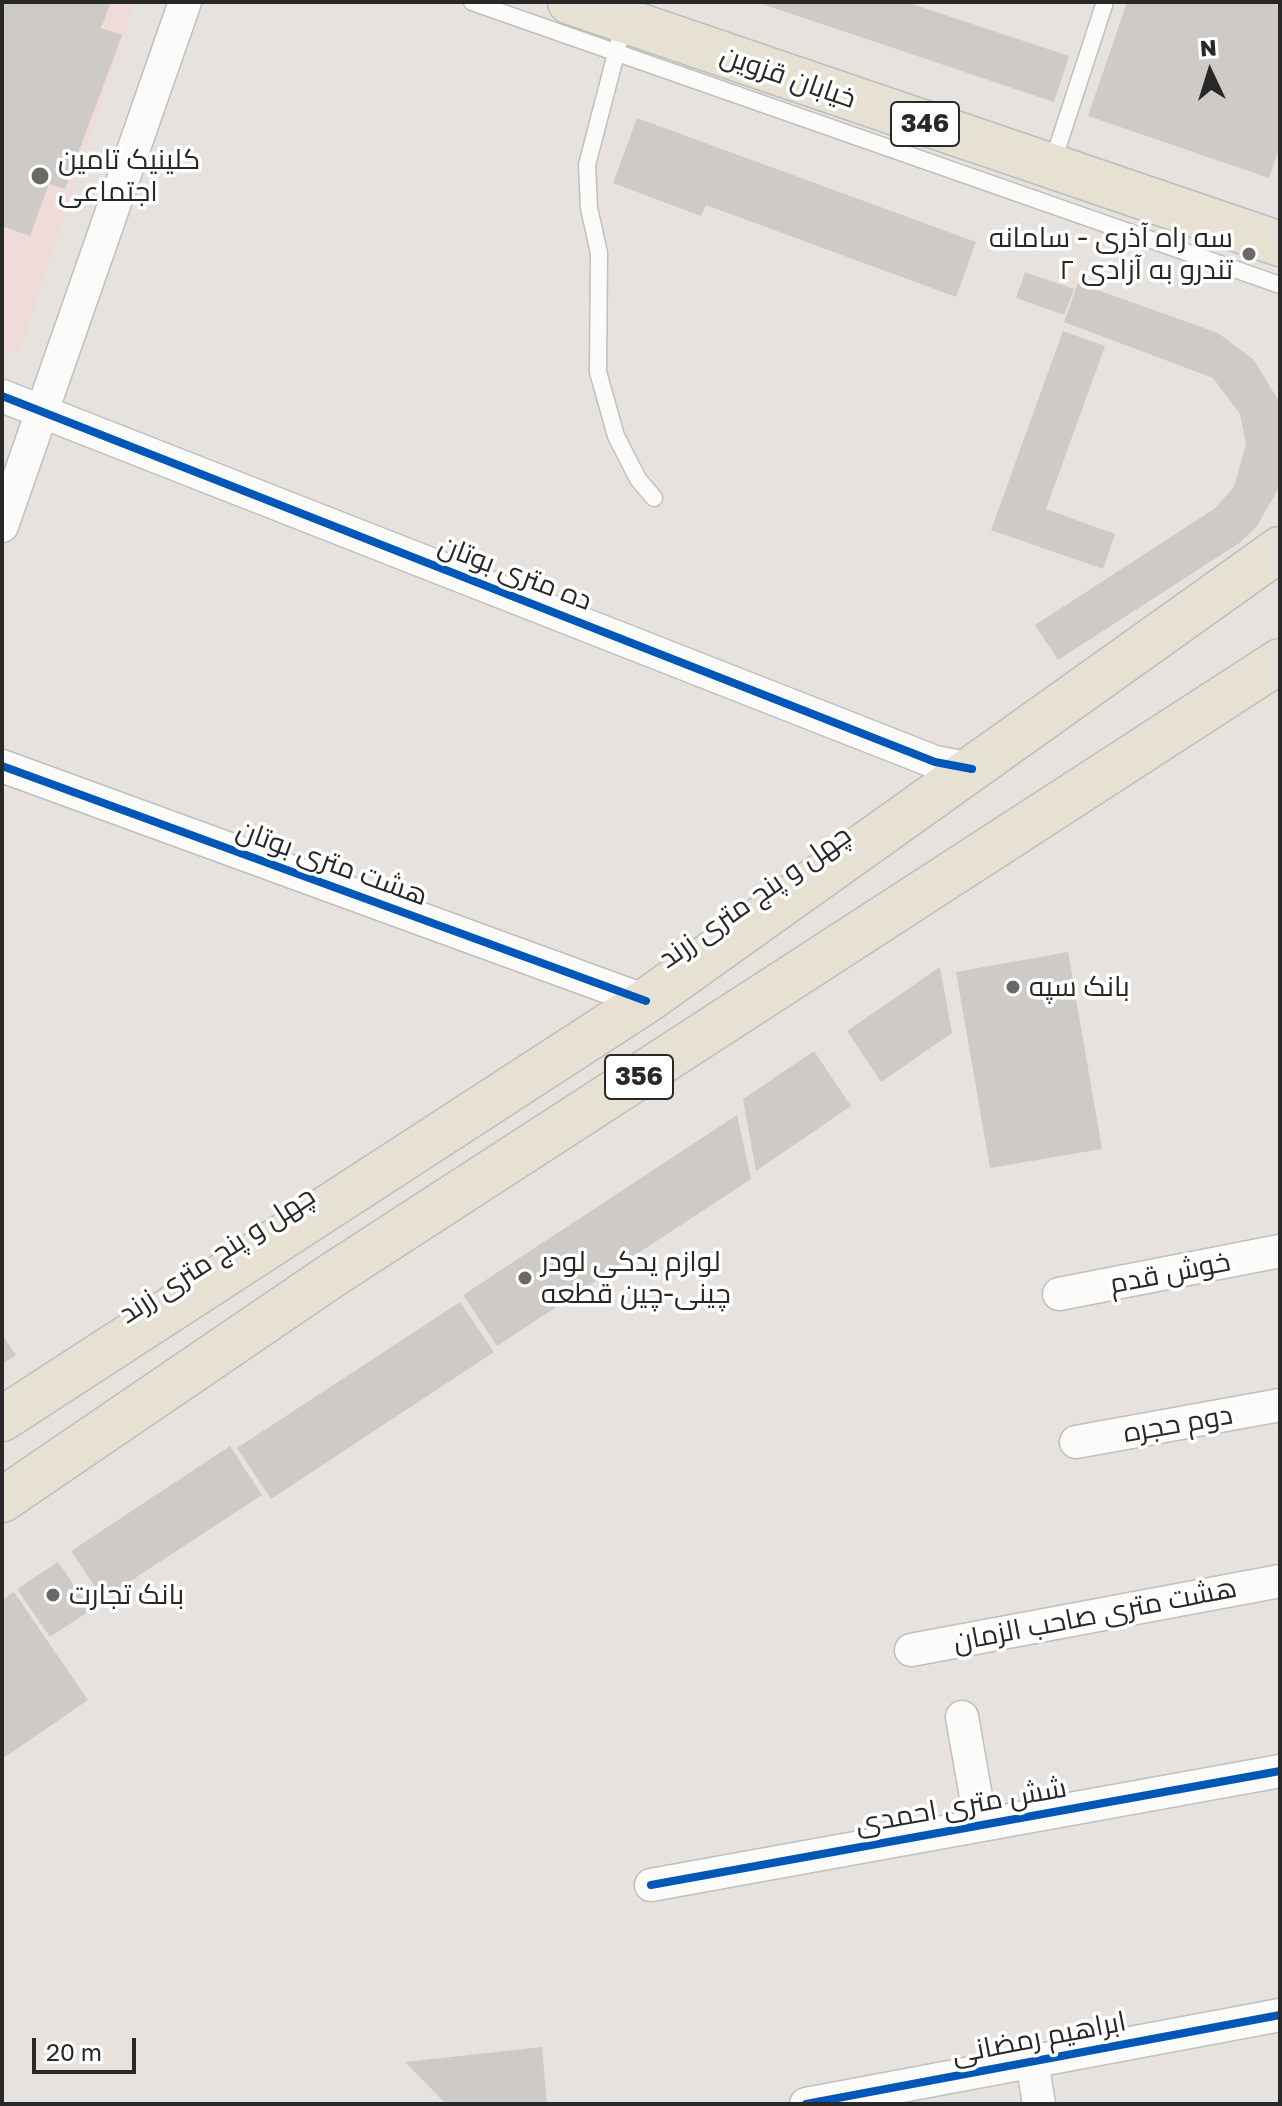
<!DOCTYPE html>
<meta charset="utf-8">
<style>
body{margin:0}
#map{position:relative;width:1282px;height:2106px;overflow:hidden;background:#e7e2dd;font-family:"Golos Text",sans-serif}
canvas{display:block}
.frame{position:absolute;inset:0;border:4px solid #282828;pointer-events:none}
.north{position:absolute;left:1170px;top:32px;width:80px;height:80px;-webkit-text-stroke:6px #fff;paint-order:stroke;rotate:356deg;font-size:22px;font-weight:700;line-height:32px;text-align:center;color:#282828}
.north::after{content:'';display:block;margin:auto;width:28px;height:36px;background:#282828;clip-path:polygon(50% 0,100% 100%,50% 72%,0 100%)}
.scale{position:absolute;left:32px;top:2038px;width:104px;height:36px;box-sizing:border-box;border:4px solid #282828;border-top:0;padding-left:10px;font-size:24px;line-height:28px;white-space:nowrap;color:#282828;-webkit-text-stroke:6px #fff;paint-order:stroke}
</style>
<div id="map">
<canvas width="1282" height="2106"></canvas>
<div class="frame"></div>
<div class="north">N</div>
<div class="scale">20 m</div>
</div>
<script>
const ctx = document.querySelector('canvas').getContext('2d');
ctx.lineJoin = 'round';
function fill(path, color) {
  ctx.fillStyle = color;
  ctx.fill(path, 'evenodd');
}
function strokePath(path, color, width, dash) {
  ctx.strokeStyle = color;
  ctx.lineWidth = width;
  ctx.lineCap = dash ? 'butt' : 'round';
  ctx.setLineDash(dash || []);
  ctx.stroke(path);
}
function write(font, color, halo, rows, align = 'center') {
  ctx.font = font + ' "Golos Text",Cairo,sans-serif';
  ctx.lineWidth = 7;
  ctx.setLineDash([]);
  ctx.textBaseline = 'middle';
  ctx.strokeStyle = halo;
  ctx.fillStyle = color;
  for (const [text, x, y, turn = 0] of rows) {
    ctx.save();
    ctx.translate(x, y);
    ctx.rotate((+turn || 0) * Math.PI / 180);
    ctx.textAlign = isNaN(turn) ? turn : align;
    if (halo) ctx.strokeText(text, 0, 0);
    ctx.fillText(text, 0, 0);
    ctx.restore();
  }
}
fill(new Path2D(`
 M2,2H135L19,355L2,349Z`), '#eedbda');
fill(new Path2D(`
 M2,2H111L101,28L122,35L65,189L49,184L30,236L2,226Z
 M756,2H906L1069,56L1054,102Z
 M1127,2H1280V146L1269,178L1088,116Z
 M637,118L976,242L956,297L706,205L701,216L613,183Z
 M1025,272L1074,289L1064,315L1016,298Z
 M1078,283L1218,333L1254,360L1280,403V486L1257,526L1241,542L1058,660L1035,625L1214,509L1234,487L1246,444L1240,414L1213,378L1064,322Z
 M1063,331L1105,346L1046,509L1115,534L1103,569L991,530Z
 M1068,952L1102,1149L990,1168L956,972Z
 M940,967L952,1033L881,1082L847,1031Z
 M814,1051L851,1106L756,1171L743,1099Z
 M737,1115L751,1179L497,1346L463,1295Z
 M460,1302L494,1352L271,1499L237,1448Z
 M2,1334L16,1355L2,1364Z
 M230,1446L262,1495L103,1599L71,1551Z
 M58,1562L91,1610L50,1637L17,1589Z
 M14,1592L88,1700L2,1759V1600Z
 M542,2047L547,2104H446L405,2062Z`), '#cecbc7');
const service = new Path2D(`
 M472,2L1280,285
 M619,42L587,165L589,208L599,253L598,372L616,436L638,479L654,498
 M1052,164L1105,2`);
const minor = new Path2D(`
 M2,396L935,762L972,769
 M2,526L185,2
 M2,766L646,1001
 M1059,1294L1280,1251
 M1076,1442L1280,1405
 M911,1650L1280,1581
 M962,1717L981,1825
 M651,1885L1280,1771
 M1032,2061L1039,2104
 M806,2104L1280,2015`);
const primary = new Path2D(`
 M570,2L1280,244
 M2,1419L646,1001L1280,549
 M2,1500L331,1276L1280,661`);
strokePath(service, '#c0bfbf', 19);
strokePath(minor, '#c0bfbf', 35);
strokePath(primary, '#bfbdbc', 47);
strokePath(service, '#fbfbfa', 16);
strokePath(minor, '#fbfbfa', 32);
strokePath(primary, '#e6e1d2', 44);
strokePath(new Path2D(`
 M2,396L935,762L972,769
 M2,766L646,1001
 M651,1885L1280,1771
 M806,2104L1280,2015`), '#0057b8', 8);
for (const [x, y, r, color] of [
 [40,176,10,"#6b6967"],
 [1249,254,8,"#6b6967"],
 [1013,987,8,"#6b6967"],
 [525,1278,8,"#6b6967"],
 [53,1595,8,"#6b6967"]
]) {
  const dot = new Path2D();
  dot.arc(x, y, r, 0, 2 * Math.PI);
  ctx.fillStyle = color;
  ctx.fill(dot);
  strokePath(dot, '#fff', 3);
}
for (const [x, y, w] of [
 [925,124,68],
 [639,1077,68]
]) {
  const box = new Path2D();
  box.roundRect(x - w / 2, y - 22, w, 44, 6);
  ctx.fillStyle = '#fff';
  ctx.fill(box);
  strokePath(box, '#282828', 2);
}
write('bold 26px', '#282828', null, [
 ["346",925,124],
 ["356",639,1077]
]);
write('28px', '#282828', '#fff', [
 ["خیابان قزوین",788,77,19],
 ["ده متری بوتان",515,573,21],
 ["هشت متری بوتان",332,863,20],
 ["چهل و پنج متری زرند",755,897,-35],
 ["چهل و پنج متری زرند",217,1255,-33],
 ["خوش قدم",1170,1273,-11],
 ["دوم حجره",1178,1424,-10],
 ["هشت متری صاحب الزمان",1095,1615,-11],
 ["شش متری احمدی",961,1806,-10],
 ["ابراهیم رمضانی",1039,2038,-11]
]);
write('28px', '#282828', '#fff', [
 ["کلینیک تامین",58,160],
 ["اجتماعی",58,192],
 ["سه راه آذری - سامانه",1233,238,"right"],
 ["۲ تندرو به آزادی",1233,270,"right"],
 ["بانک سپه",1029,987],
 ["لوازم یدکی لودر",541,1262],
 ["چینی-چین قطعه",541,1294],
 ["بانک تجارت",69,1595]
], 'left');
</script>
